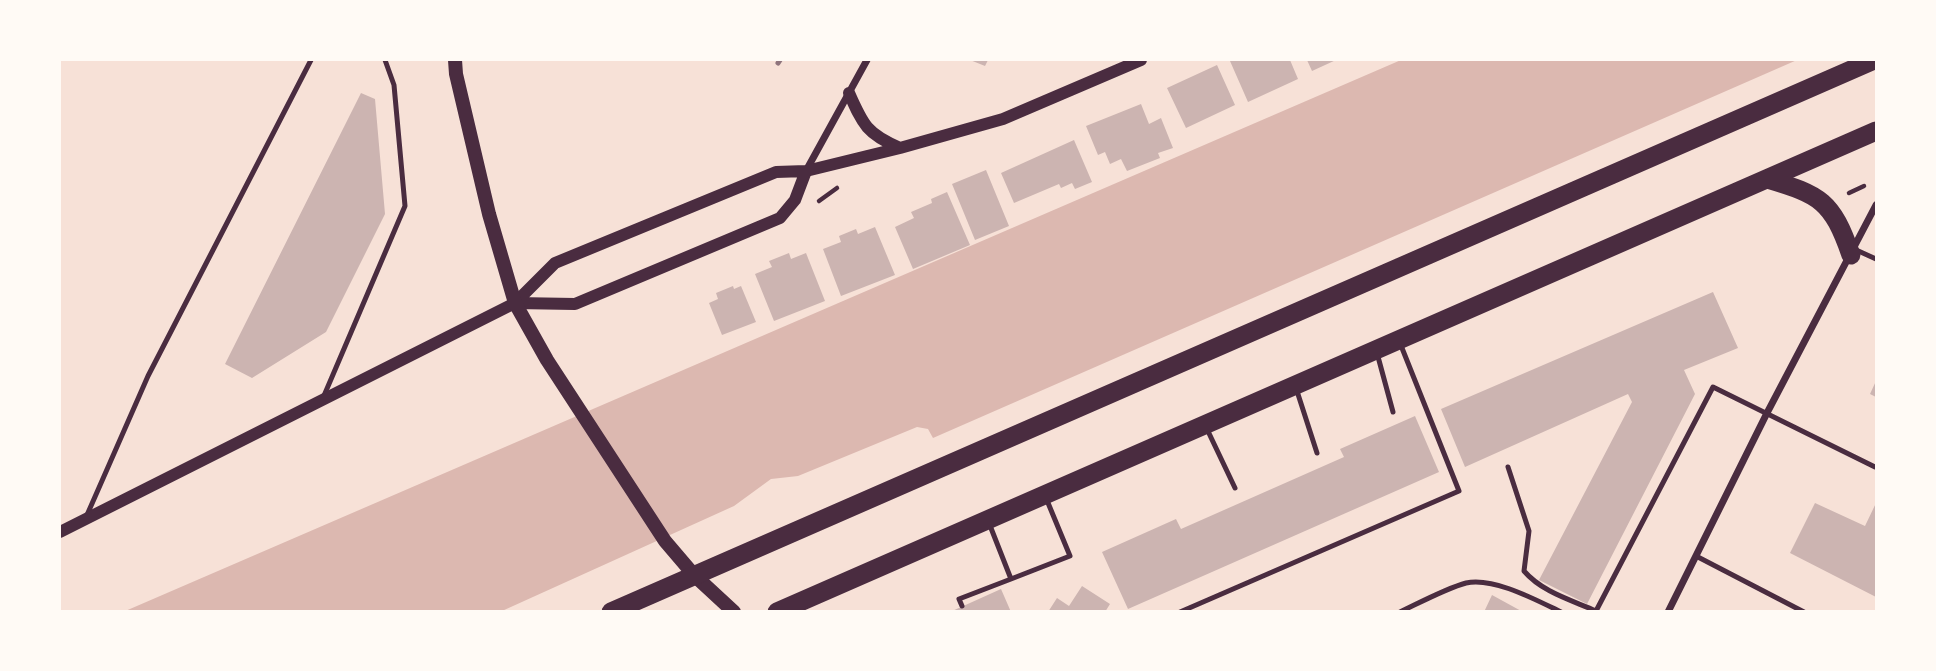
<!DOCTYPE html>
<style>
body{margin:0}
#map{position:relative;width:1936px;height:671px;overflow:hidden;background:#f7e1d7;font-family:Inter,sans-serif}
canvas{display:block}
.frame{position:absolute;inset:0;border:61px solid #fffaf5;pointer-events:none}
</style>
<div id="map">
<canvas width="1936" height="671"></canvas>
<div class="frame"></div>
</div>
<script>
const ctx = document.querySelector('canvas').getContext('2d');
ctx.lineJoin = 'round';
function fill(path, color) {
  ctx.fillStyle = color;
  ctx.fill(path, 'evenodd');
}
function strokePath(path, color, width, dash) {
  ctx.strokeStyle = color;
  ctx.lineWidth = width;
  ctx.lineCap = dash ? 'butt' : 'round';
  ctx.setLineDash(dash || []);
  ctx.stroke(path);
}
fill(new Path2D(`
 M1401,60H1797L933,438L928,429L917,427L798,476L771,479L734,506L502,611L123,612Z`), '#dcb8b0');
fill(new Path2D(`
 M970,60H988L985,66Z
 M1234,60H1290L1298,79L1248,102L1230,61Z
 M1307,60H1336L1312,71Z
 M1217,65L1235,105L1186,128L1167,88Z
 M361,93L375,99L385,214L326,332L252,378L225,364Z
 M1141,104L1149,124L1161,118L1173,148L1158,153L1160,158L1127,171L1121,159L1110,164L1105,152L1098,155L1086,126Z
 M1074,140L1092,182L1075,189L1072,183L1061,188L1059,184L1014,203L1001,173Z
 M986,170L1009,226L975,240L952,184Z
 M947,192L970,245L913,269L895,227L914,218L911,212L932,203L931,199Z
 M875,227L895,275L841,296L823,249L841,242L839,236L856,229L858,234Z
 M789,253L791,259L806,253L825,301L774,321L755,274L772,267L769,261Z
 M733,286L734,289L741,286L756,322L722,335L709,303L718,299L716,293Z
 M1713,292L1738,348L1684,370L1695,394L1587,604L1539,580L1632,402L1628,394L1465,467L1441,409Z
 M1876,381V397L1870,394Z
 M1415,416L1439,472L1128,609L1102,552L1176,519L1181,529L1344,457L1340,449Z
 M1815,503L1865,526L1876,503V597L1790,553Z
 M1082,586L1110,604L1105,612H1048L1057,598L1069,606Z
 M1001,589L1011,612H950Z
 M1492,595L1523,612H1484Z`), '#ccb4b1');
strokePath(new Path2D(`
 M1849,193L1864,186
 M819,201L837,188`), '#4a2c40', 4.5);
strokePath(new Path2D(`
 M1854,249L1876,259
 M1377,353L1393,412
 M1296,388L1317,453
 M323,398L405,206L394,85L385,60
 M1206,427L1235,488
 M1508,467L1529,531L1524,571C1542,592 1571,600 1596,611
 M87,515L148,376L311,60
 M989,523L1011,579L1070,556L1046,498
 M1696,556L1804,612
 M962,606L959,599L1011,579
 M1180,612L1459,491L1400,343
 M1400,612C1419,603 1447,588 1466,583C1494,577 1536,600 1561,612
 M1598,612L1596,611L1713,387L1875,467`), '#4a2c40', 5);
strokePath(new Path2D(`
 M807,169L867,60
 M1668,612L1767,413L1876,205`), '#4a2c40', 7);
strokePath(new Path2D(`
 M849,93C863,125 867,134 900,148
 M515,303L575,304L780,218L795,200L806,171
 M60,532L515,303L555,263L776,172L806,171L900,148L1003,119L1141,60`), '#4a2c40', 12);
strokePath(new Path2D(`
 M455,60L456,74L489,214L515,303L547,360L665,541L694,575L734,612`), '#4a2c40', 14);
strokePath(new Path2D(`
 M1767,179C1821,195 1832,201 1851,255
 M611,612L1874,60
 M777,612L1876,131`), '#4a2c40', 19);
strokePath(new Path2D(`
 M778,63L780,60`), '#8f747c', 5);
</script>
